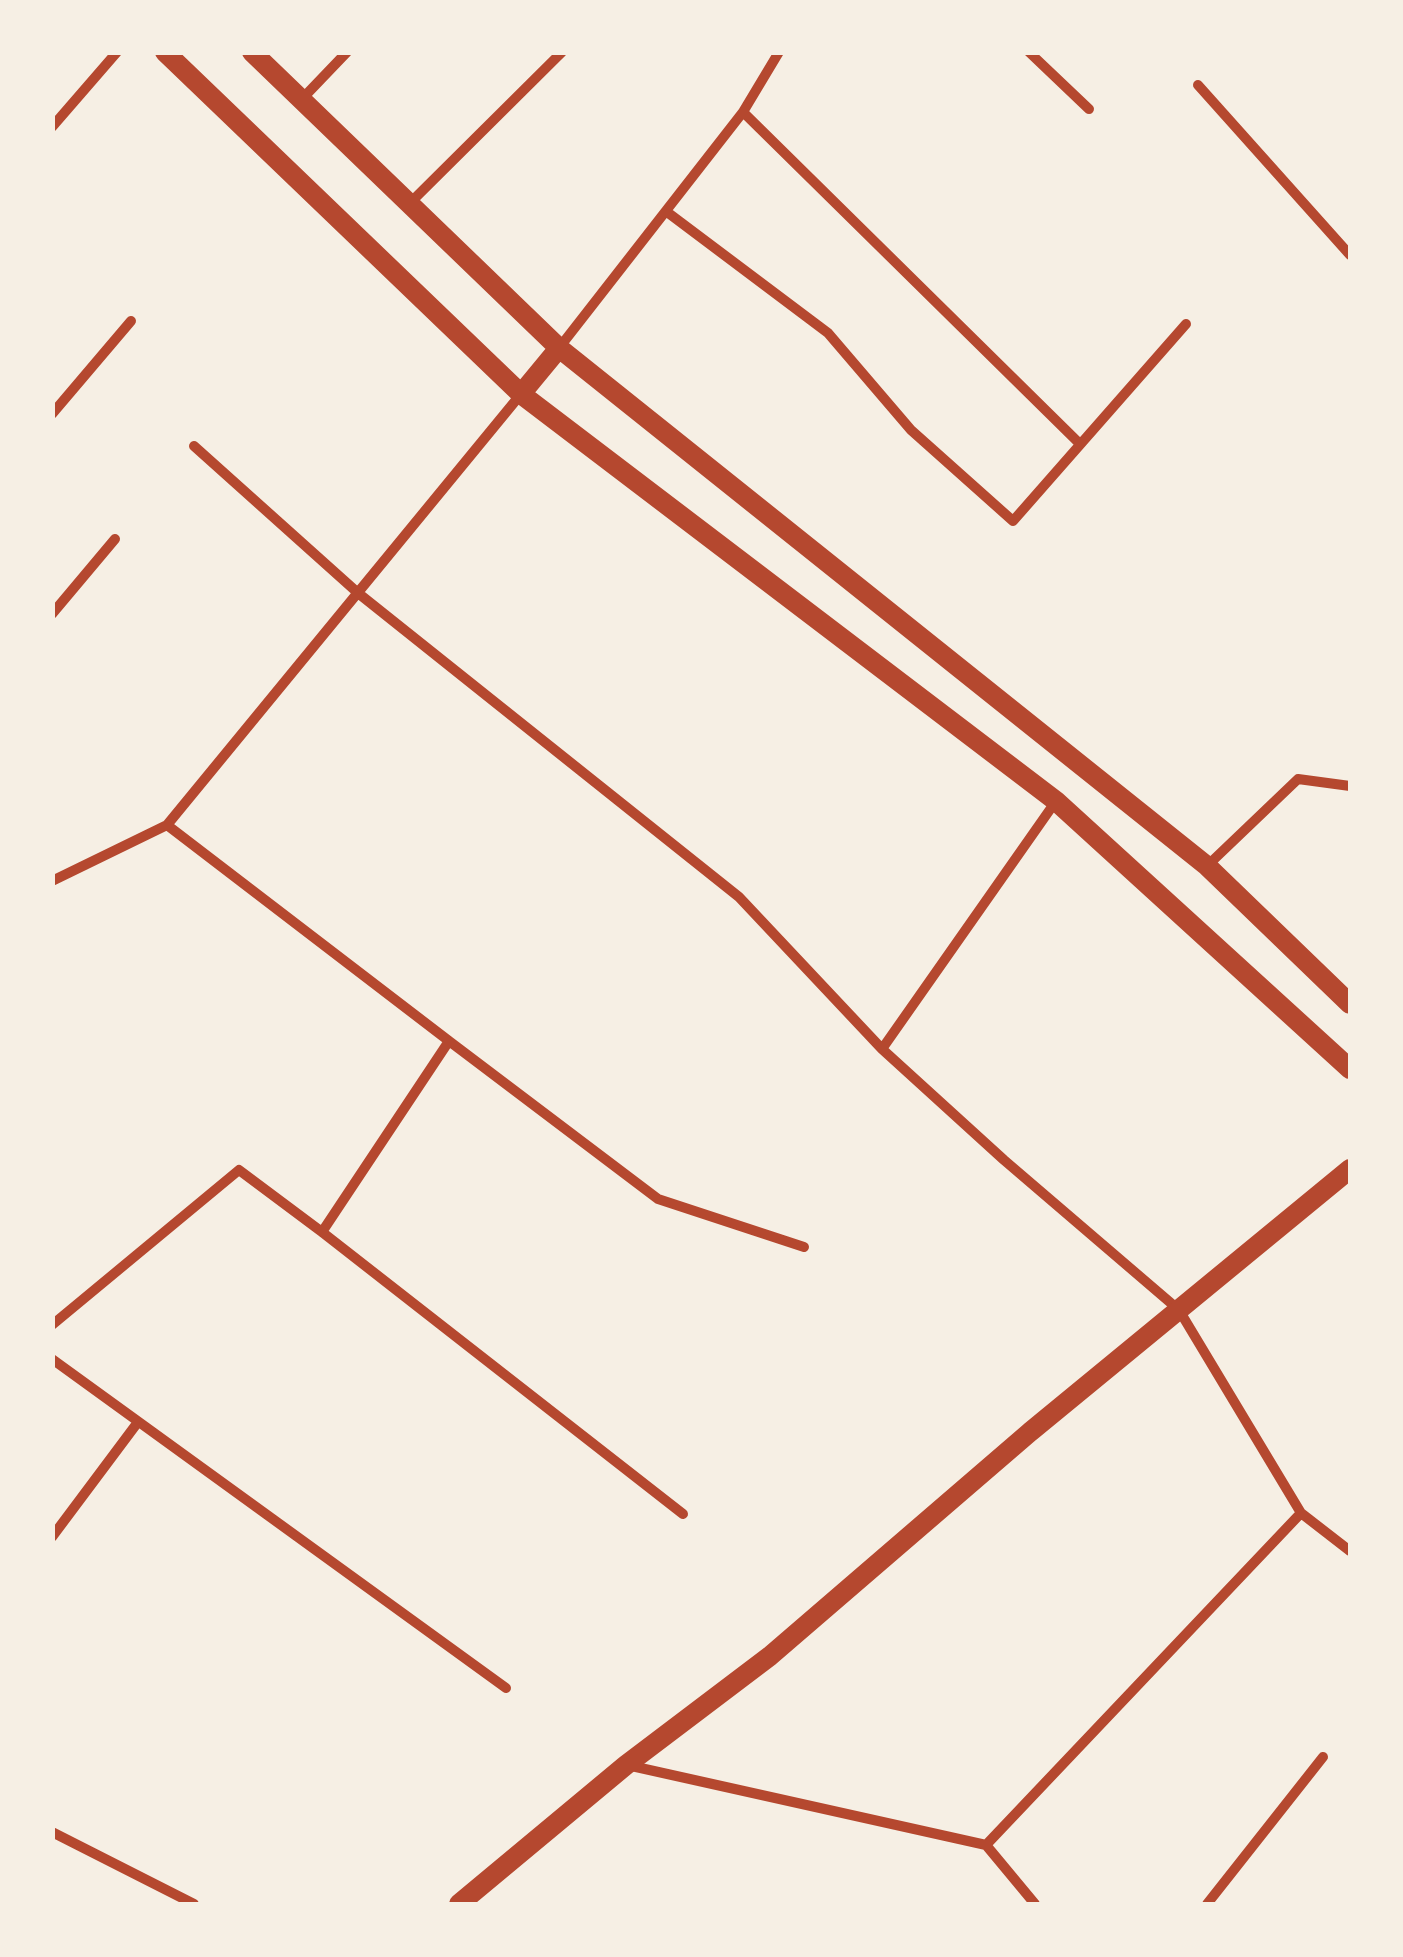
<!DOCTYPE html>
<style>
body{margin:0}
#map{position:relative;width:1403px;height:1957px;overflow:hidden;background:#f6efe4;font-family:Cabin,sans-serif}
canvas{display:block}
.frame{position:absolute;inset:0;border:55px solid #f6efe4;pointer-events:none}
</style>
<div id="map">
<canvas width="1403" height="1957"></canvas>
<div class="frame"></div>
</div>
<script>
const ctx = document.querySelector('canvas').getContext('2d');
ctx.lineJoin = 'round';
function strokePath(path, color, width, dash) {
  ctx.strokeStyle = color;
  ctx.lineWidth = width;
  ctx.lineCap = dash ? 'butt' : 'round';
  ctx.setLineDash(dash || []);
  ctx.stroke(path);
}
strokePath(new Path2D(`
 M1029,52L1089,109
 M1198,85L1350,255
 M302,99L347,52
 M743,112L1080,444
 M52,127L117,52
 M410,203L562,52
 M667,212L828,333L911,430L1013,521L1186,324
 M559,348L743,112L779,52
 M52,414L131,321
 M194,446L358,593L739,897L882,1049L1004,1160L1179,1310L1301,1513L1350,1551
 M52,614L115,539
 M167,825L449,1041L322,1232
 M1207,866L1298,779L1350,786
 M52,881L167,825L521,394
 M449,1041L658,1199L804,1247
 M882,1049L1056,801
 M52,1325L239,1170L322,1232L683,1514
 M52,1359L506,1688
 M52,1537L138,1422
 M627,1765L986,1845
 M52,1832L194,1904
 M986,1845L1301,1513
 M986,1845L1035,1904
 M1207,1904L1323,1757`), '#b5482f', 10);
strokePath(new Path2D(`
 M165,52L521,394L1056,801L1350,1069
 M252,52L559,348L1207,866L1350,1004
 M521,394L559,348
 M459,1904L626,1765L770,1656L1030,1432L1350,1169`), '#b5482f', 20);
</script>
